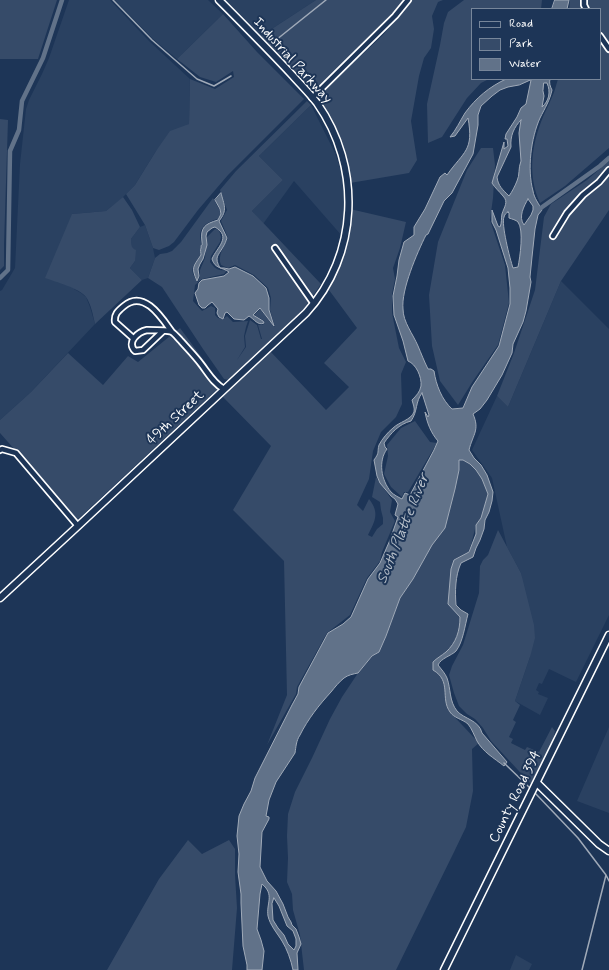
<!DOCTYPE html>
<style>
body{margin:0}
#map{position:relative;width:609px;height:970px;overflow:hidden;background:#1d3557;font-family:Mynerve,sans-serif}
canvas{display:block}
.legend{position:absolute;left:471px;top:8px;width:130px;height:72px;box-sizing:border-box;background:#1d3557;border:1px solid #77869a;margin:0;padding:5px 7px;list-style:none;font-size:12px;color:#fff}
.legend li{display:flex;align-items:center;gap:8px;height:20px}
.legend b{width:20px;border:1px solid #77869a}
</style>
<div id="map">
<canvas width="609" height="970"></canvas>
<ul class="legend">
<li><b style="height:5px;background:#1d3557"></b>Road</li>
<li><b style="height:11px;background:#364b69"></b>Park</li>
<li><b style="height:11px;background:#617289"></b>Water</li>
</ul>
</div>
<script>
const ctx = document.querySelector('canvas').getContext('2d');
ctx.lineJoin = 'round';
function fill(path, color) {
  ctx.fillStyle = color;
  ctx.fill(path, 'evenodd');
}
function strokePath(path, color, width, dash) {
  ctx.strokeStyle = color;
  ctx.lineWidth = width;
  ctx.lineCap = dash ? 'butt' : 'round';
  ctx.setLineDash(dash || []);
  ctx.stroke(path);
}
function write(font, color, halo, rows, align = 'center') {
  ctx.font = font + ' Mynerve,sans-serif';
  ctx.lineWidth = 4;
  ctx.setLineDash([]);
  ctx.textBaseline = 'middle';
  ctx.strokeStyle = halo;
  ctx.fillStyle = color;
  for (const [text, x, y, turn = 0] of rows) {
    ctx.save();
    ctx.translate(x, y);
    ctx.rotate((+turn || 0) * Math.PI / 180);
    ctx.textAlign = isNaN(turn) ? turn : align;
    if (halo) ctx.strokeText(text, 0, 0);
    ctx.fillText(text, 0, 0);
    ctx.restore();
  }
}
fill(new Path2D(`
 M69,0H110L149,41L190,79L189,124L156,151L135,185L120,200L106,211L72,214L74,289L81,293L86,297L90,307L95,324L31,392L0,420V291L2,290L15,268L20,164L26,109L29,100L42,74L49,58Z
 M115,0H208L223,14L177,59L153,39Z
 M225,0H316L261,36Z
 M311,105L335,153L346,185L345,208L342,236L294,181L263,224L252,211L283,180L259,156Z
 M145,225L153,248L155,258L148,278L142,280L130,268L135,261L133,249L131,246V239L140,227Z
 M561,281L609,329V615L576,682L549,669L542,684L539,683L536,690L539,692L538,694L548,698L540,715L515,701L530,657L521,573L507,547L492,478L472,450L497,396L508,407Z
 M609,727V813L577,801Z
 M516,955L532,964L529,970H510Z`), '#2a4161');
fill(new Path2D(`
 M0,0H57L38,59H0Z
 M316,0H403L394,13L317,88L312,91L307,88L261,36Z
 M411,0H443L438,2L432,16L434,29L431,48L424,58L419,76L411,121L417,160L409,173L350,183L342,147L319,99L322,92L383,35L409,4Z
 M464,0H542L541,9H472V79H489L481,83L467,98L442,137L428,143L427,104L440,45L444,23L448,12Z
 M570,0H609V148L565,186L540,203C528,177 531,148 541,122C544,113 549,105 552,97C555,91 556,85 558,79H600V9H569Z
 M223,14L257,52L304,99L228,175L198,210L174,242L169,246L159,250L153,248L145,225L126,194L135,185L156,151L170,131L189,124L190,79L215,89L234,77L233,71L216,82L200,77L177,59Z
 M307,101L311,105L259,156L283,180L252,211L321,284L299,316L229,380L224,379L203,349L162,287L148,278L155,258L160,254L167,253L172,251L181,242L213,198L219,209L221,214L218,219C205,222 196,230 202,244L200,248L201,255C193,266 188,269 198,282L200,276V270L205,258L207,237L215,229L219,230L221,237L220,242L211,256L210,262C215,269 218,271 227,270L224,274L202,279L195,285L193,301L202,311L211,306L215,308V315L218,318L223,319L227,316L233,322L248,321L246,327L244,336L245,347L237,360L246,347L245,336L250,320L257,325L261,339H262L258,325H262L264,324L263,320L254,315L260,309L275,327L270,310L271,298L268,288L254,275L235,265L228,268L221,265C217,256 224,247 228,238L221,221L227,210L220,190L236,171Z
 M0,119L8,120L4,245V266L0,270Z
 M481,148H493L495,165L493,198L490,220L505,265L509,303L498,345L473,381L458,405L440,381L432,346L429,295L438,242L467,170Z
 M609,161V210L561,281L508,407L497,396L514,353L535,290L544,217L551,204L587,180Z
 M123,197L132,210L140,227L131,239C131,244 131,248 136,250L135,261L130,268L142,280L95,324C93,315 91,304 86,297C79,288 56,282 45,278L72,214L106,211Z
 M350,209L406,222L400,248L393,268L395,279L392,294V313L399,348L406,362L401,374L402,404L396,417L381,432L373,451L369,479L357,505L363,511L369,499C380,513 375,521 368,535L372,537L377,529L383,524V518L381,510L380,502L372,497L376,477L392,500L390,512L395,521L382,552L380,561L367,578L350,615L327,633L297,687L296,694L267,745L287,695L284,561L233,510L271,446L222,396L270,351L326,410L349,387L324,363L357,328L329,290C336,273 345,256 349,237C351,228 350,218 350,209Z
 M180,328L222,385L77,520L0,433V420L31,392L68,353L103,385L128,356L138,362Z
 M415,421L430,442L437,443L408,492H404L402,497L391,487L384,474L388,456L387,445L401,428Z
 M458,460H463L470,464L476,470L482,479L488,494L481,518L476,525L471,545L468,552L454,560L448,604L460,617C460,631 457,644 446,652C441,656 437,659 433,662L438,673L443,679L449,711L479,743L472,749L473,791L466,827L454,852L396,970H304L300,935L293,910L292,894L287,882L288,858L287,836L288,814L295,792L312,758L330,719L342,697L358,673L372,657L379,652L386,636L400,598L413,579L432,545Z
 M498,530L521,573L534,625L535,638L530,657L515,701L520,705L513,720L516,722L509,737L513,739L511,743L525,750L527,747L539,752L552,727L555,731L553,740L531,784L491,741L483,728L475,719L467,714L459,706L454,693L449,675L452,666L463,645L479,593L480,566L483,560L488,555Z
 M188,840L202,854L229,840L235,849V875L237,908L232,970H107L159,879Z`), '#364b69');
const water = new Path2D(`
 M555,0H569L567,9H552Z
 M506,79H550C549,83 550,86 552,90C550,100 545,108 540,118C531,138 527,169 533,191C534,198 539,204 542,210L538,215L535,229L532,257L530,277L531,282L526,311L523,322L513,344L512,353L502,375L487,400L480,409L473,414C480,430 473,434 469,450L474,458L481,465L487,475L493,492L492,501L489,512L485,520L484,529L480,540L476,548L473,557L461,563C455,576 455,592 456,605L461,610L468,614C465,625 463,642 456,651C451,656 441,658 438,665C441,669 445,673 447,678C451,689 449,701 457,711C464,719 479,720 482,733L507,762L504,766C494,758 483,752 477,741C474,735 472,729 468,724C462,719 454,718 450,712C440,698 452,681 433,670V662C437,658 441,656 446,652C456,643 460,631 460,617L448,604L451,569L454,560L469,552L476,534V525L481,518L488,494L482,479L476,470L470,464L463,460H459V470L455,489L445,528L432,545L413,579L400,598L386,636L379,652L372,656L358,673C353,674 348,675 344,678C339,682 335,687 331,692C319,705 308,719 300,735C296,741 296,747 295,753L276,782L269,800L266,816L269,817V819L262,832L260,867L267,881L276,891L283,904L288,917L291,922L292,925L296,929L299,937L301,944L297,953L298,970H293C291,960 287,949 282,941C277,933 270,925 268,916C266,903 275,895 262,884L260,894L257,929L261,940L264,951L262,970H247V965L243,946L241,903V894L238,872L239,854L237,836L239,816L244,804L251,791L255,778L292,705L298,694L299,687L328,633L343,624L351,617L368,579L380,563L390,540L398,517L395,515L398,504L395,499L391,496L380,483L377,476L374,460C380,452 377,452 379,445C382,439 388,432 393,428C399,422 411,420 414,412C415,408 413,404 412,400C416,396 420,392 421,386C422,377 416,364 408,361L403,341L394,315L393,296L397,276L399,260L404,242L414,235V227L425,209L440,177L445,173L447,175C464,151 474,151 468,118L455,136L450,137C456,130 460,121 465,113C476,98 489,87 506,79ZM531,80L526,104L521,108L517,117L506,134L505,139H507L508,146L504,149V142L492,183C495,188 499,191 503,196C509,202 504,207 502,214C501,218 502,223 500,227L498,226L492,210V222L496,230L508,268L510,288V304L499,346L472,387L463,408L452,409C442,400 436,385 434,371L431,369H428C424,361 421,353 418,346C413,334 403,322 403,309C401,290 417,253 426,235L428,234L444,201L452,193L473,154L478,125V115L481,106L492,96L500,90L508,87L519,85ZM544,83H547C551,92 549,101 542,107L544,96L543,91ZM521,120L519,133L521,161C518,168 520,175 517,181C515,186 512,192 509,196C503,190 498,186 497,177L511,147C510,136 514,127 521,120ZM528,199L533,206V210L531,215L524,225C518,217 524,206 528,199ZM508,212L509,213V218C512,219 516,220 518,222C524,230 520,257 518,267L513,268C510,259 501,224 504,217C505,214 506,213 508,212ZM422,393L429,415L428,417L425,412C427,423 431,433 438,441L434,450L410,495L405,493L402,499C398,497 394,495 391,492C381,480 378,461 387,449L385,447L384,443C391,433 399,424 411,421C418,411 415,402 422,393ZM274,898L279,906L287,926L293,931L296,939V946L294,950L288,944L284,935L278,928L273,920L272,904Z
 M221,193C224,205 228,210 219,221L227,238C226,241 225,244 223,247C218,256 214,257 220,268H224L229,269L235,267L253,276L266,288L269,298V310L274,326L260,308L253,315L263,321L264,323C258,326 254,319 249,316L244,320L234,319L227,312L225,313L223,319L219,317L217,313L218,309L212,302L208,305L205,308H202L199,305L195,293L198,289L199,283L202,280L224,276L229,272C222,267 215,269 212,259C217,247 232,237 215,227L212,228L207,232L206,236L207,245L203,259L200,264L198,269L199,276L197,281C191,267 193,267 201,255C201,253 200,250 201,248C201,242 203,248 202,242C200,227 205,224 218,220L221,214L220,209L215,200Z`);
fill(water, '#617289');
strokePath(water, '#a0aab8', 1);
strokePath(new Path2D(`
 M113,0L152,40L197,79L214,86L231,76
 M271,44L326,0
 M504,763L530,788
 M536,794L578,838L606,875L609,881
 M582,970L606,875`), '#a0aab8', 1.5);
strokePath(new Path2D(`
 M538,210L600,166L609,158
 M0,278L8,270L10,151L19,130L22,101L43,58L62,0`), '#617289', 4.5);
const street = new Path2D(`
 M584,0V5L586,9
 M600,36L609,49
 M312,98L395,16L408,0
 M553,236L567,213L583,195L599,182L609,170
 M275,248L314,304
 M163,331L143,350L135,351C126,342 138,332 147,330C152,330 168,330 172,332C175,334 178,338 181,341C188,349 195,356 201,364C208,373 214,384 224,389
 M133,338L115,322C114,314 118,311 124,306C144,289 162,318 172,332
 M0,450L2,449L16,453L78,526`);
const secondary = new Path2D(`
 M0,598L78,526L306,313C359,255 362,167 317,103C310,94 301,85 293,76C269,50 244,25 219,0
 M537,783L599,844L609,851
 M444,970L609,635`);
strokePath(street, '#fff', 8);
strokePath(secondary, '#fff', 9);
strokePath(street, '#1d3557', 4.5);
strokePath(secondary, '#1d3557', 6);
write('14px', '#fff', '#1d3557', [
 ["Industrial Parkway",292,61,48],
 ["49th Street",176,418,-43],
 ["County Road 394",516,797,-64]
]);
write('italic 15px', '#b8c0ca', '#1d3557', [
 ["South Platte River",404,529,-68]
]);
</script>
